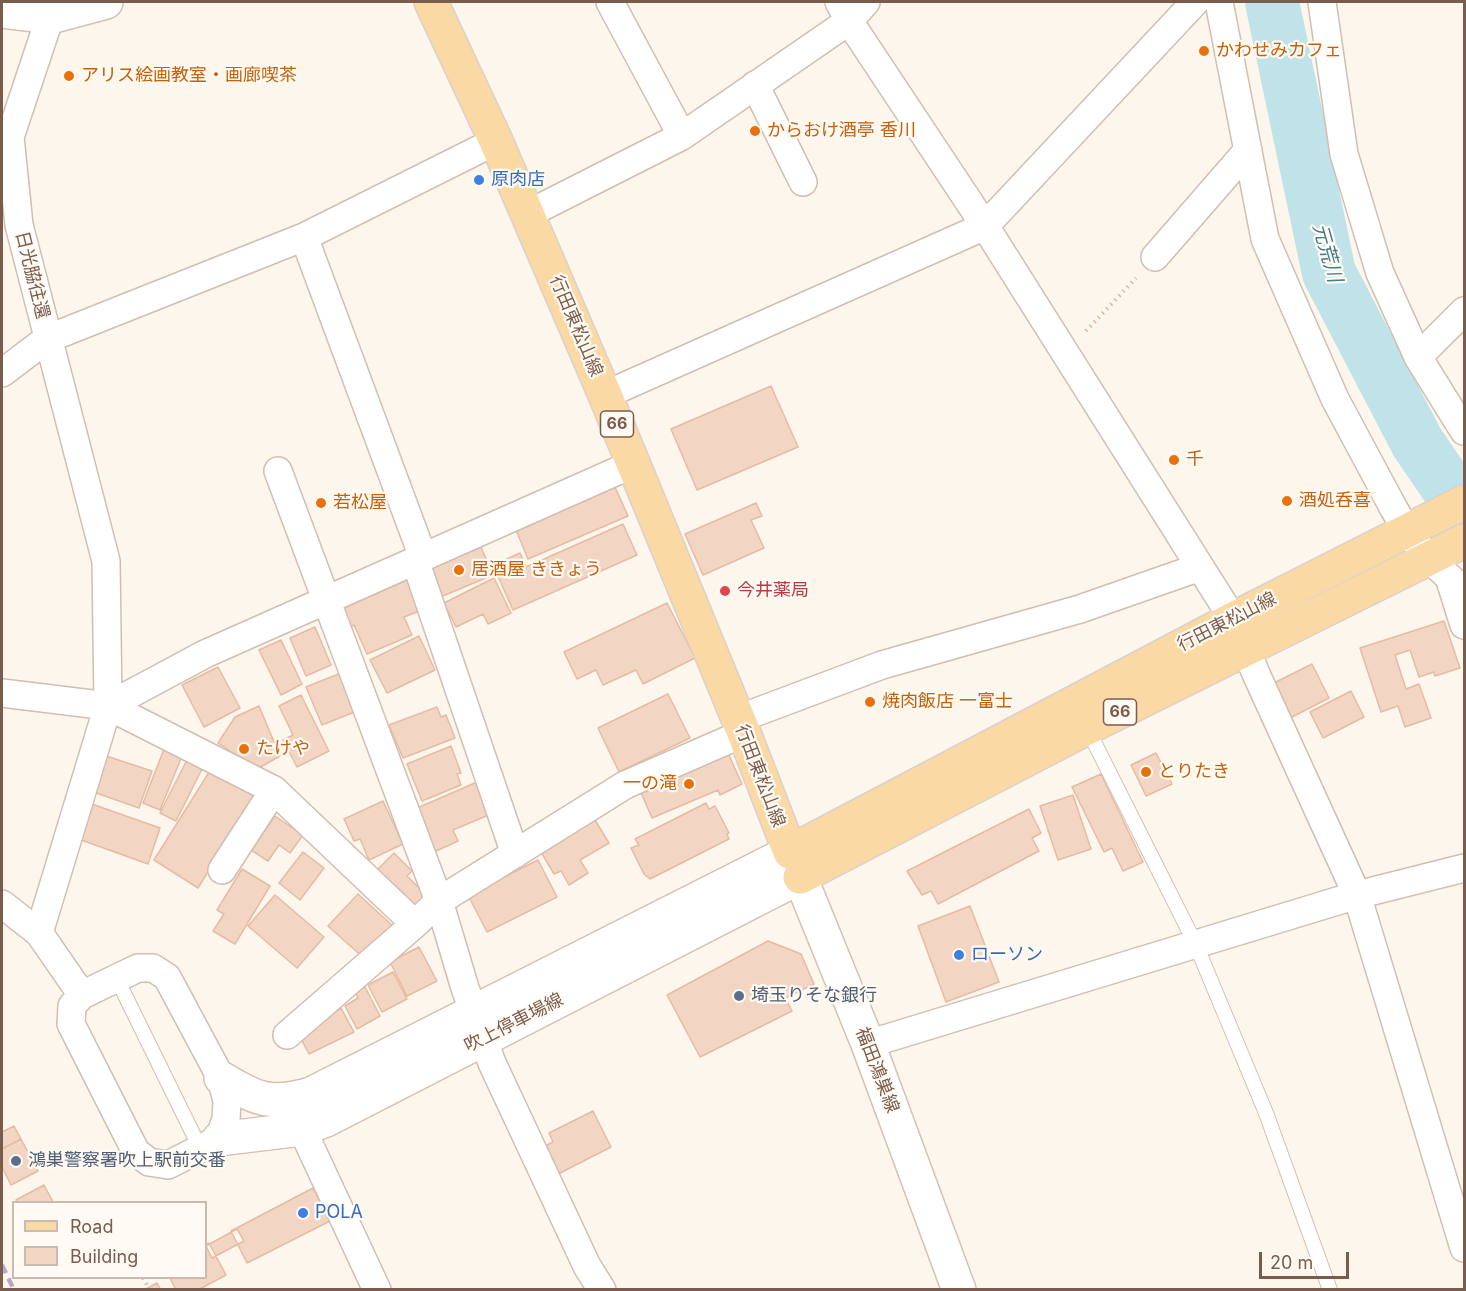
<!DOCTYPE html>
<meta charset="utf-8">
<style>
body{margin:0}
#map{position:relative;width:1466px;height:1291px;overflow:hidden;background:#fdf6ec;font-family:Inter,sans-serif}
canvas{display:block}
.frame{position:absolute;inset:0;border:3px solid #7a5c4d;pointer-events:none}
.legend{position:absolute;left:12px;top:1201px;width:195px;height:78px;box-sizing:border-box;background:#fffaf3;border:2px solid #cabbb1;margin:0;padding:8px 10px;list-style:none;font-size:18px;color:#7a5c4d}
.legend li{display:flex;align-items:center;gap:12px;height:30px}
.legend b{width:30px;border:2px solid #cabbb1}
.scale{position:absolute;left:1259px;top:1252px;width:90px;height:27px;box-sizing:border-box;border:3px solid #7a5c4d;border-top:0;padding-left:8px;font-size:18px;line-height:21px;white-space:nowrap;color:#7a5c4d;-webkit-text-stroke:4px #fffaf3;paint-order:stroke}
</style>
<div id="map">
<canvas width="1466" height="1291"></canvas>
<div class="frame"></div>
<ul class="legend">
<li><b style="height:8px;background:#fbd9a5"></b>Road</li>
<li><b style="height:16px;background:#f3d5c3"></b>Building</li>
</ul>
<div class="scale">20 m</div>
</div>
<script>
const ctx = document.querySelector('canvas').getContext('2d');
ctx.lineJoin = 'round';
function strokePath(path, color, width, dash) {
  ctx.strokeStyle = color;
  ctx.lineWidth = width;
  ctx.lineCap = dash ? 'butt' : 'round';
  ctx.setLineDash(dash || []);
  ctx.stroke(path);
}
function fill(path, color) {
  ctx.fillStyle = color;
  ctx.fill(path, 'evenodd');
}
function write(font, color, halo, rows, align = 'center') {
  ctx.font = font + ' Inter,"Noto Sans JP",sans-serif';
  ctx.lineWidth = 4.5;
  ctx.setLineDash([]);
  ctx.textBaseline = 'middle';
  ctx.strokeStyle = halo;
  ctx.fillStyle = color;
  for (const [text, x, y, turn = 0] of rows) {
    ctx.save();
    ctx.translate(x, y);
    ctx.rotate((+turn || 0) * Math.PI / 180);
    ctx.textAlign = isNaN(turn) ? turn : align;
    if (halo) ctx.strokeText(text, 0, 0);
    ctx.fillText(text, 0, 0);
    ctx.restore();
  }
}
strokePath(new Path2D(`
 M1272,2L1329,273L1417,442L1464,511`), '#bfe3e8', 54);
const building = new Path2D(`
 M771,386L798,447L697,490L671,429Z
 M615,487L628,516L528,559L516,530Z
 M756,503L762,516L751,520L764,548L703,575L685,534Z
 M623,524L637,555L513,610L493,565L520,553L526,567Z
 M481,547L493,575L438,598L426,570Z
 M494,578L511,613L488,624L483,614L456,627L444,603Z
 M409,579L422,610L404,617L412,635L367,654L354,625L347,628L339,610Z
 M667,603L695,658L643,684L636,670L603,685L596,670L577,679L564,652Z
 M1444,621L1460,668L1435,676L1434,672L1419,677L1410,650L1395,655L1406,689L1419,684L1431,718L1405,727L1398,706L1381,712L1360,648Z
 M315,627L331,665L306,676L290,638Z
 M419,636L435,670L387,693L370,660Z
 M281,640L302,684L281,695L259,650Z
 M1312,664L1329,698L1290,718L1272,684Z
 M218,667L240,708L204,727L182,685Z
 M341,673L357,711L322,725L306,687Z
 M1351,691L1364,717L1323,738L1310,712Z
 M668,694L690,738L619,772L598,728Z
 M301,695L329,751L297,767L283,740L293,735L279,706Z
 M259,706L280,756L257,769L218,743L235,717Z
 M437,707L441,717L446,715L455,738L403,758L389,725Z
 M451,746L461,773L457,774L461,785L422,801L407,764Z
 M164,749L182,756L160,810L143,803Z
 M97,753L152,771L139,808L85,789Z
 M728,753L742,784L720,795L718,790L652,818L639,788Z
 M1156,753L1172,784L1146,796L1131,765Z
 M190,754L205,763L176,821L160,813Z
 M213,766L256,794L198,888L154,860Z
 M1101,774L1143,862L1123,871L1112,848L1104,852L1072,787Z
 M477,782L491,814L453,830L458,841L434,852L415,809Z
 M1073,795L1091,849L1058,860L1040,806Z
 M383,801L403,844L369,860L360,839L354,841L344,819Z
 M86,802L160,828L148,864L73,837Z
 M706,803L709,809L715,806L729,833L727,834L729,839L650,879L644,874L631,848L639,845L635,839Z
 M1029,809L1041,833L1032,838L1039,851L938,904L931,891L922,895L907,871Z
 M592,815L609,843L580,860L588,873L569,885L561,871L554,874L538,847Z
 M275,816L303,835L290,853L279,845L268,861L251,850Z
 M303,852L324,868L300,900L279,883Z
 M394,853L412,871L407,876L430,899L416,914L375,872Z
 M538,860L557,897L487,932L468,895Z
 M242,869L270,886L235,944L213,931L224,914L217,910Z
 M358,894L395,928L366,960L328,926Z
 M275,895L324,937L297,968L248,926Z
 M970,906L999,982L946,1002L918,926Z
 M768,941L801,954L814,984L785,998L792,1011L700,1057L667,995Z
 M419,947L437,981L407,996L390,962Z
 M393,972L407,999L382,1012L368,985Z
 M365,987L380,1016L357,1029L345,1006L358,998L355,992Z
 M341,1008L354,1032L309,1054L300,1037L315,1030L313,1026Z
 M593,1111L611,1147L558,1174L545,1146L553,1142L549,1133Z
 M14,1126L21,1139L2,1149V1132Z
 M21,1139L38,1171L11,1185L2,1167V1149Z
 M44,1185L53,1202H17L16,1200Z
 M313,1188L330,1221L247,1263L231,1231Z
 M237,1229L244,1241L212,1258L206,1246Z
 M209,1243L226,1275L198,1290H176L170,1278H206V1244Z
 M157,1283L161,1290H144Z`);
fill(building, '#f3d5c3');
strokePath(building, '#e6bba3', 1.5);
const lane = new Path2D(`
 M1087,728L1196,945L1266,1113L1330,1290
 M117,979L200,1148`);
const street = new Path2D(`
 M610,2L682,136
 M839,2L849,21L985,226L1233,619L1257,676L1357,895L1464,1248
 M1219,2L1265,239L1335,399L1394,509L1407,531L1428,558L1464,591
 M1322,2L1344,154L1380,273L1418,357L1464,431
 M755,85L803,182
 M528,214L682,136L849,21L866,2
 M304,237L423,557
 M1155,257L1248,150
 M1418,357L1464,311
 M2,373L47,339L304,237L496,141
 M605,395L985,226L1195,2
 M278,471L439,901L465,988L492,1063L587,1266L602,1290
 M415,560L515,854
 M1449,577L1464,625
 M2,693L108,706L274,790L415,924
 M108,706L205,654L633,464
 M738,719L882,665L1080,609L1200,567
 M222,870L274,790
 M2,904L39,933L82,995
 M39,933L108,706L106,561L19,225L10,137L50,17
 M138,968H153L167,977L221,1078L227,1101L226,1119L219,1139L168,1165L149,1162L136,1152L71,1024L72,1006L82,995Z
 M287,1035L415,924L439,901L625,785L744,733
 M868,1044L1357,895L1464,868
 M302,1129L377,1290`);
const secondary = new Path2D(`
 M2,11L50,17L106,2
 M221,1078C257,1099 269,1106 311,1094L790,852L868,1044L959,1290
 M219,1139L302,1129L326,1120L800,877`);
const primary = new Path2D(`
 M431,2L496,141L605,395L744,733L790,852L1233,619L1464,502
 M800,877L1087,728L1464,541`);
strokePath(lane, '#d1beb0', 16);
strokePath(street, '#d1beb0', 30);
strokePath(secondary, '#d6c0b0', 36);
strokePath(primary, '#dad1cd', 36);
strokePath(new Path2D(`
 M1086,331L1136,278
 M143,1278L150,1290`), '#d9b8a5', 4, [1.5, 4.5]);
strokePath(lane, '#fff', 14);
strokePath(street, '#fff', 27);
strokePath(secondary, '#fff', 33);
strokePath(primary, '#fbd9a5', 33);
strokePath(new Path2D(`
 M2,1265L14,1290`), '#b9a8c9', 4.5, [9, 6]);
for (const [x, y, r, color] of [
 [1204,51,6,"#e8710a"],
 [69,76,6,"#e8710a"],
 [755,131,6,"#e8710a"],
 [479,180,6,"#3f7fe0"],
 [1174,460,6,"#e8710a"],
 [1287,501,6,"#e8710a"],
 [321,503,6,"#e8710a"],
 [459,570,6,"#e8710a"],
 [725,591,6,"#e0444e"],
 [870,702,6,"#e8710a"],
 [244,749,6,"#e8710a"],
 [1146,772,6,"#e8710a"],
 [689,784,6,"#e8710a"],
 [959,955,6,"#3f7fe0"],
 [739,996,6,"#5c6f8a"],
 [16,1161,6,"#5c6f8a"],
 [303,1213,6,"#3f7fe0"]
]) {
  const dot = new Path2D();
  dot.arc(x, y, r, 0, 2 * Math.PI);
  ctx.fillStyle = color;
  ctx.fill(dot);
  strokePath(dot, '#fffaf3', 2);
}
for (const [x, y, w] of [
 [617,424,33],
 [1120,712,33]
]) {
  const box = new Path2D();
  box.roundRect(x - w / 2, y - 13, w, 26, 4.5);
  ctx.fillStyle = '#fffaf3';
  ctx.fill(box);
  strokePath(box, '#7a5c4d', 1.5);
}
write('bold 16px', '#7a5c4d', null, [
 ["66",617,424],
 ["66",1120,712]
]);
write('18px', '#c56008', '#fffaf3', [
 ["かわせみカフェ",1216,51],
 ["アリス絵画教室・画廊喫茶",81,76],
 ["からおけ酒亭 香川",767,131],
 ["千",1186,460],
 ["酒処呑喜",1299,501],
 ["若松屋",333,503],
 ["居酒屋 ききょう",471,570],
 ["焼肉飯店 一富士",882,702],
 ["たけや",256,749],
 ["とりたき",1158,772],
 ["一の滝",677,784,"right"]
], 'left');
write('18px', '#366cbe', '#fffaf3', [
 ["原肉店",491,180],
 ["ローソン",971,955],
 ["POLA",315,1213]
], 'left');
write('18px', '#7a5c4d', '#fffaf3', [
 ["日光脇往還",32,275,76],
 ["行田東松山線",576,326,67],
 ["行田東松山線",1227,622,-27],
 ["行田東松山線",760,776,69],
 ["吹上停車場線",514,1023,-27],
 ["福田鴻巣線",877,1070,69]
]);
write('18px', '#be3a42', '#fffaf3', [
 ["今井薬局",737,591]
], 'left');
write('18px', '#4e5e75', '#fffaf3', [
 ["埼玉りそな銀行",751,996],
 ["鴻巣警察署吹上駅前交番",28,1161]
], 'left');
write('italic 20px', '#437c86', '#fffaf3', [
 ["元荒川",1327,253,74]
]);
</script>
